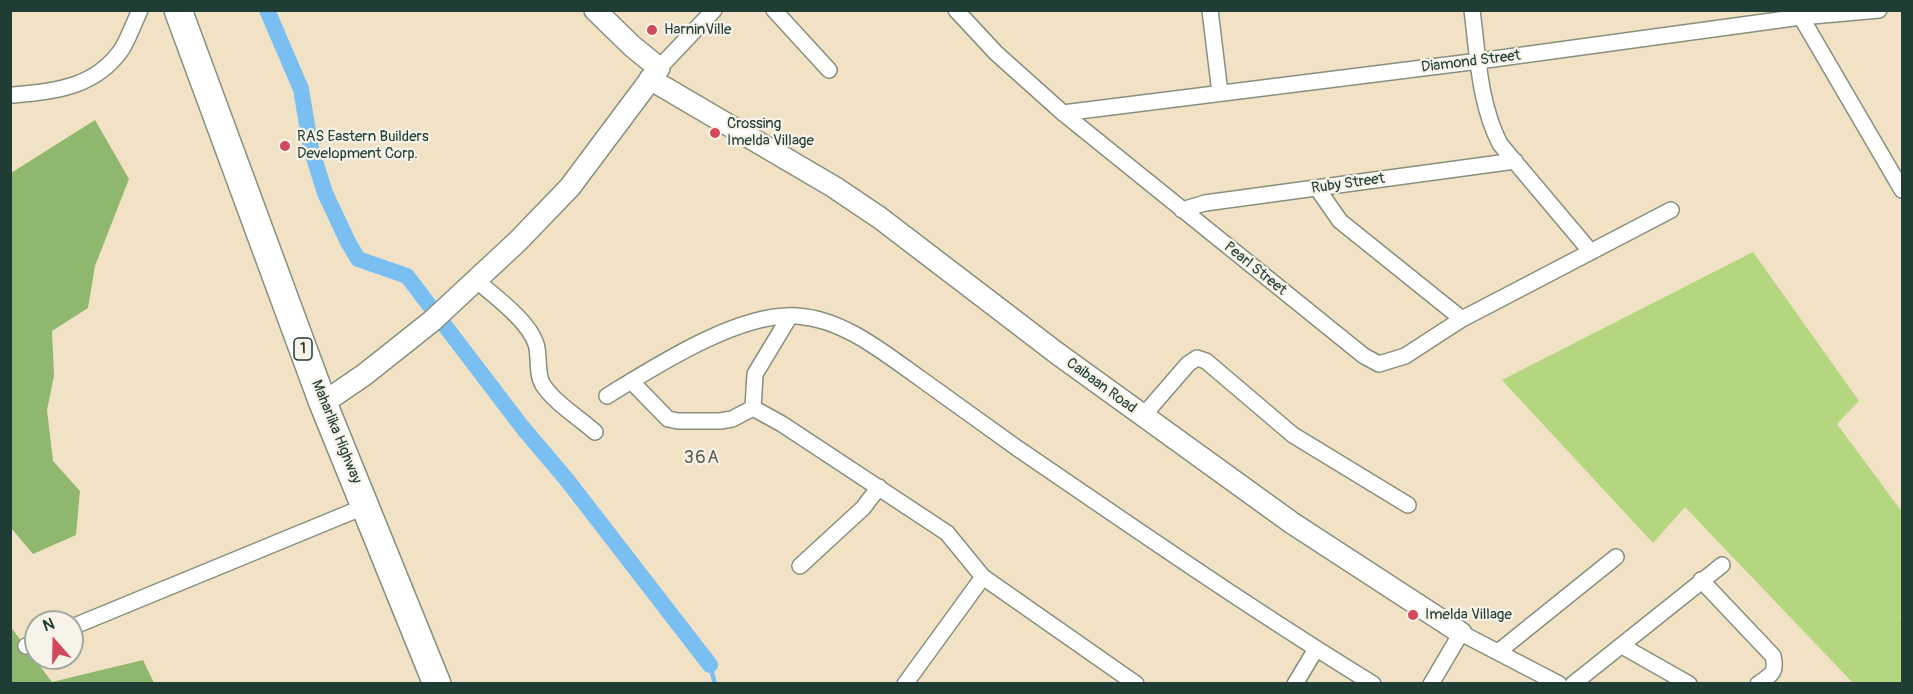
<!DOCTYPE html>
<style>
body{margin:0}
#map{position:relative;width:1913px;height:694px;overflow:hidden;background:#f1e2c6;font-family:Pangolin,sans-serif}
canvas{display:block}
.frame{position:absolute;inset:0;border:12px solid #1f3d34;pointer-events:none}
.north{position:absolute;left:24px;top:610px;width:60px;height:60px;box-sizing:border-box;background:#f7f3e8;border:2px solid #a1aaa0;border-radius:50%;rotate:340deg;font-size:16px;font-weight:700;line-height:24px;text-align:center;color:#1f3d34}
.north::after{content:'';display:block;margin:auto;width:21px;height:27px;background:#d1495b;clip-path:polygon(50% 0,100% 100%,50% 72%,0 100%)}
</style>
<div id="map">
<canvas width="1913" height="694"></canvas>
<div class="frame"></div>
<div class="north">N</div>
</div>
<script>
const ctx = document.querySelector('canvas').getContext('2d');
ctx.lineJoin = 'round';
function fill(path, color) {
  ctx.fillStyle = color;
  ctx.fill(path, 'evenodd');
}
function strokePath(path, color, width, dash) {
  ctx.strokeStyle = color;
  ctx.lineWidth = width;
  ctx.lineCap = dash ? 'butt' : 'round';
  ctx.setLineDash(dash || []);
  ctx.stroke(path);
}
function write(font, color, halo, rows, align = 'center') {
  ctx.font = font + ' Pangolin,sans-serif';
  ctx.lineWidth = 4.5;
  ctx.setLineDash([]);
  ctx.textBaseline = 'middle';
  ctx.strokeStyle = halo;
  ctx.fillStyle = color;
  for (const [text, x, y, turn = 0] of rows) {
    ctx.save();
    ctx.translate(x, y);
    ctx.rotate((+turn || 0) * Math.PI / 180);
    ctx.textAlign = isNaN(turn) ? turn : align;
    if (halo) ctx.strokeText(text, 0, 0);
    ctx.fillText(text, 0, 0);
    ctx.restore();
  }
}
fill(new Path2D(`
 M1753,252L1859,401L1837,424L1902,512V615L1900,617L1902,621V683H1853L1685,507L1653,543L1502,380Z`), '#b4d67e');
fill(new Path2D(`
 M95,120L129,179L95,266L88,308L52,331L54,376L47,410L53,461L80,491L76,535L33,554L11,528V173Z
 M10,626L52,682L143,660L154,683H11Z`), '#8fb76d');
strokePath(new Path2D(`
 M710,665L715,684`), '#7abff1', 4.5);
strokePath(new Path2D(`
 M267,10L301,89L311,148L325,193L348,242L358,259L407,276L523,428L567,480L710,665`), '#7abff1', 16);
const street = new Path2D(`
 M774,10L829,70
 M956,10L996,53L1063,113L1364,356L1379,364L1405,356L1462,319L1671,210
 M1210,10L1220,93
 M1472,10C1478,56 1479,103 1500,144L1591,252
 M1801,17L1902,190
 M659,68L714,10
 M13,95C55,91 95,88 122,49C129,37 134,23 140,10
 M1063,113L1479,61L1801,17L1879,10
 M1317,188L1340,221L1462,319
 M1182,210L1205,203L1515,161
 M476,280C494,296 528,320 536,344C540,357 536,374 543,385C555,403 578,417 595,432
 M631,381L668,419L678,421H720L732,419L753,408L782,424L947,533L983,577L1136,684
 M607,396C656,366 739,312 797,316C844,319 884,353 921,379C953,402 985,425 1017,448C1134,528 1251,609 1373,684
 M753,408L755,374L790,316
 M1143,416L1188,364L1197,358L1206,361L1293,435L1408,505
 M800,566L863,508L879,487
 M1701,580L1773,656C1777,673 1771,675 1758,684
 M72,627L366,506
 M26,646L36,642
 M1622,646L1689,684
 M1498,652L1616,557
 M905,684L983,577
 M1295,684L1316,649
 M1431,684L1461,633L1559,684
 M1573,684L1722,565`);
const secondary = new Path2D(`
 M650,79L834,187L880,218L1058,354L1292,523L1461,633
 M323,403L364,375L432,321L518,241L570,187L659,68L632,46L595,10`);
const highway = new Path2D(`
 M178,10L323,403L437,684`);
strokePath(street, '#88907d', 18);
strokePath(secondary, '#88907d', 24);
strokePath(highway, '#88907d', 30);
strokePath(street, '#fff', 15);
strokePath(secondary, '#fff', 21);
strokePath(highway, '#fff', 27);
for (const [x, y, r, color] of [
 [652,30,6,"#d1495b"],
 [715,133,6,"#d1495b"],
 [285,146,6,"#d1495b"],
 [1413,615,6,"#d1495b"]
]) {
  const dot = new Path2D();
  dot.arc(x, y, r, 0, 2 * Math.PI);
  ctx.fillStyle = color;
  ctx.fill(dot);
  strokePath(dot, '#f7f3e8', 2);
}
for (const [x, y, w] of [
 [303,349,18]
]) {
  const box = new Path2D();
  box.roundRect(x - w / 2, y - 11, w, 22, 4.5);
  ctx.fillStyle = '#f7f3e8';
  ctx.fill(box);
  strokePath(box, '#1f3d34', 1.5);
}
write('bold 14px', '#1f3d34', null, [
 ["1",303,349]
]);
write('15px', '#1f3d34', '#f7f3e8', [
 ["HarninVille",664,30],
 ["Crossing",727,124],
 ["Imelda Village",727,141],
 ["RAS Eastern Builders",297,137],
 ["Development Corp.",297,154],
 ["Imelda Village",1425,615]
], 'left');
write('15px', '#1f3d34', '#f7f3e8', [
 ["Diamond Street",1471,62,-7],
 ["Ruby Street",1348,184,-8],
 ["Pearl Street",1255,269,39],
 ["Caibaan Road",1101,386,36],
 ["Maharlika Highway",336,432,68]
]);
ctx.letterSpacing = '1.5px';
write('18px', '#605d52', '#f7f3e8', [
 ["36A",702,458]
]);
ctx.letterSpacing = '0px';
</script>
